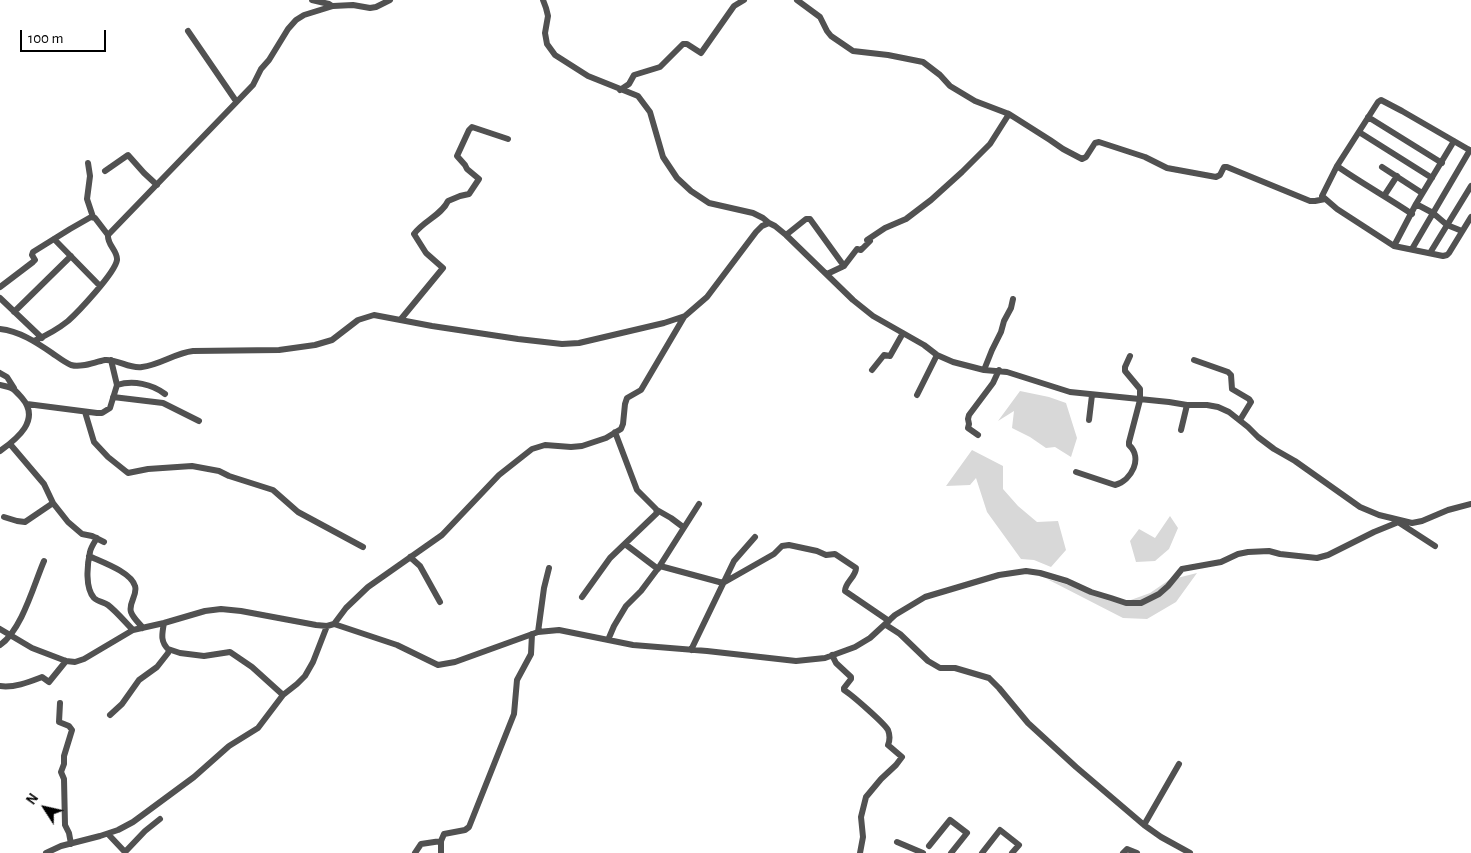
<!DOCTYPE html>
<style>
body{margin:0}
#map{position:relative;width:1471px;height:853px;overflow:hidden;background:#fff;font-family:"Alegreya Sans",sans-serif}
canvas{display:block}
.north{position:absolute;left:20px;top:783px;width:50px;height:50px;-webkit-text-stroke:4px #fff;paint-order:stroke;rotate:305deg;font-size:14px;font-weight:700;line-height:20px;text-align:center;color:#000}
.north::after{content:'';display:block;margin:auto;width:18px;height:22px;background:#000;clip-path:polygon(50% 0,100% 100%,50% 72%,0 100%)}
.scale{position:absolute;left:20px;top:30px;width:86px;height:22px;box-sizing:border-box;border:2px solid #000;border-top:0;padding-left:6px;font-size:15px;line-height:18px;white-space:nowrap;color:#000;-webkit-text-stroke:4px #fff;paint-order:stroke}
</style>
<div id="map">
<canvas width="1471" height="853"></canvas>
<div class="north">N</div>
<div class="scale">100 m</div>
</div>
<script>
const ctx = document.querySelector('canvas').getContext('2d');
ctx.lineJoin = 'round';
function fill(path, color) {
  ctx.fillStyle = color;
  ctx.fill(path, 'evenodd');
}
function strokePath(path, color, width, dash) {
  ctx.strokeStyle = color;
  ctx.lineWidth = width;
  ctx.lineCap = dash ? 'butt' : 'round';
  ctx.setLineDash(dash || []);
  ctx.stroke(path);
}
fill(new Path2D(`
 M1020,391L1049,397L1066,403L1077,438L1071,457L1055,447L1046,448L1030,437L1012,428L1014,411L998,421Z
 M972,450L1003,466V489L1018,506L1037,522L1058,521L1066,550L1051,567L1034,560L1021,559L987,512L976,478L970,485L946,486Z
 M1170,516L1178,528L1169,549L1155,561L1136,562L1130,541L1139,529L1155,538Z
 M1197,573L1176,602L1147,619L1123,618L1047,579L1128,601L1150,593L1169,580Z`), '#d8d8d8');
strokePath(new Path2D(`
 M312,0L329,4L332,6
 M543,0L546,8L548,16L545,33L547,44L555,55L588,76L638,96L650,112L663,157L677,178L691,191L709,203L753,213L763,218L769,223
 M797,0L820,17L827,31L831,36L853,51L888,55L923,62L940,75L950,86L975,101L1009,114L1050,140L1063,149L1082,159L1086,157L1095,143L1099,142L1145,157L1167,168L1216,177L1220,175L1224,167H1227L1310,201H1315L1325,199
 M188,31L236,101
 M620,90L629,84L634,75L660,67L683,44H687L701,53L734,6L744,0
 M1368,117L1442,163
 M1359,132L1432,178
 M1471,151L1402,111L1381,100L1378,102L1337,166L1322,196L1337,209L1394,246L1443,256L1447,255L1449,253L1471,217
 M88,163L90,176L87,199L93,217
 M1337,166C1361,183 1387,197 1412,214
 M1382,167L1422,193
 M105,171L128,155L144,173L157,185
 M1384,196L1397,176
 M1416,204L1433,213L1447,225L1462,231
 M108,235L253,85L261,69L269,60L288,29L296,20L304,15L333,6L353,5L370,8L376,7L390,0
 M786,235L806,219H810L844,266
 M54,239L100,286
 M1394,246L1416,204L1454,141
 M1412,249L1470,150
 M1430,253L1471,186
 M827,274L844,266L857,249L861,250L870,241L867,240L885,228L906,219L931,200L962,172L990,144L1009,114
 M0,287L33,262L35,260L32,255L33,252L70,229L91,217L95,218L108,235C107,245 118,251 117,260C115,273 78,312 68,321C58,329 45,336 34,341
 M0,298L42,338
 M14,312L71,256
 M401,319L443,268L426,253L414,234C423,221 442,215 448,201L460,196L469,194L479,179L467,169L465,165L457,156L469,130L472,127L508,139
 M0,329C19,331 36,342 52,353C58,357 64,362 71,365C82,368 94,362 105,360C118,359 129,369 142,367C160,365 175,353 193,351L279,350L315,345L332,340L358,320L374,315L432,326L518,339L562,344L579,343L664,323L685,316L707,297L756,232L762,226L769,223L775,226L786,235L853,300L873,316L924,345L937,355L953,362L984,370L1007,372L1070,392L1169,402L1187,405H1207L1218,407L1229,412L1248,427L1258,437L1274,449L1295,461L1360,507L1379,515L1412,523L1422,521L1448,510L1471,504
 M1194,360L1228,372L1231,375L1232,389L1249,399L1251,402L1240,420
 M872,370L884,355L890,356L903,333
 M984,370L992,350L1001,332L1004,321L1011,308L1013,299
 M0,373L7,377L14,388
 M0,385C14,388 13,388 22,398C41,420 17,439 0,451
 M117,385C133,380 152,384 165,394
 M917,395L937,355
 M113,397L163,403L199,421
 M27,404L97,413H102L110,408L117,385L111,360
 M85,412L94,442L108,457L128,473L148,469L192,466L219,471L229,476L273,490L298,512L363,547
 M1089,420L1092,395
 M1181,430L1187,405
 M978,435L968,428L969,424L968,419L969,415L993,383L999,370
 M10,444L44,484L53,503L68,522L82,534L92,536L104,542
 M1076,472L1115,485C1132,480 1143,458 1129,445V442L1140,400V389L1125,371V367L1130,356
 M657,510L671,518L683,527
 M4,517L17,521L25,522L53,503
 M1398,522L1435,546
 M97,538C94,543 91,547 90,552C87,565 85,588 94,598C98,602 104,602 108,605C117,612 125,622 133,630
 M625,544L658,569
 M89,556C102,562 131,572 135,586C138,595 128,603 131,612C133,618 139,623 143,628
 M410,557L420,566L440,602
 M660,566L723,583L774,554L782,546L789,545L817,551L826,555L835,554L856,568C856,577 845,582 845,591L889,621
 M582,597L610,558L657,513L656,509L637,490L615,432
 M334,624L346,608L368,587L442,535L499,475L532,449L545,445L571,447L582,446L606,438L621,429L623,424L625,404L627,398L641,390L684,317
 M886,625L900,634L928,661L940,668H955L989,678L999,688L1028,723L1076,767L1144,825L1161,837L1190,853
 M0,629L32,648L66,661L75,662L84,659L133,630L164,623L205,611L221,609L241,611L316,625L327,626L334,624L397,645L438,665L455,662L538,632L559,630L633,645L707,651L796,661L825,658L855,647L870,638L895,615L925,597L999,575L1026,571L1040,573L1067,581L1091,592L1111,598L1126,603H1141L1159,594L1168,586L1182,569L1221,562L1238,554L1248,552L1269,551L1280,554L1317,558L1328,555L1374,532L1401,521
 M538,632L544,588L549,568
 M608,640L614,626L626,606L641,591L659,567L699,504
 M0,645C22,630 34,584 44,561
 M168,649L180,653L204,656L230,652L252,667L283,695
 M691,650L734,561L755,537
 M832,655L836,663L851,677V679L844,688V690C852,695 884,723 888,730C890,735 890,740 888,745L902,757L896,765L881,779L866,797L861,817L863,837L860,853
 M0,686C14,688 29,682 42,677L49,682L66,661
 M60,703L59,722L69,726L72,730L64,756V764L61,772L64,779L65,825L69,833L71,844
 M110,715L122,704L139,680L157,667L168,653L169,650C160,642 162,634 164,623
 M1144,825L1179,764
 M108,834L125,852L145,831L160,819
 M441,841V853
 M897,842L923,853
 M929,846L950,820L967,833L951,853
 M46,853L61,846L100,836L118,830L133,822L194,777L229,746L258,728L283,695L297,684L305,676L313,662L327,626
 M415,853L421,844L441,841L444,834L465,830L469,827L514,714L517,680L531,654L532,634
 M982,853L1000,830L1019,845L1012,853
 M1123,853L1127,849L1137,853`), '#515151', 6);
</script>
